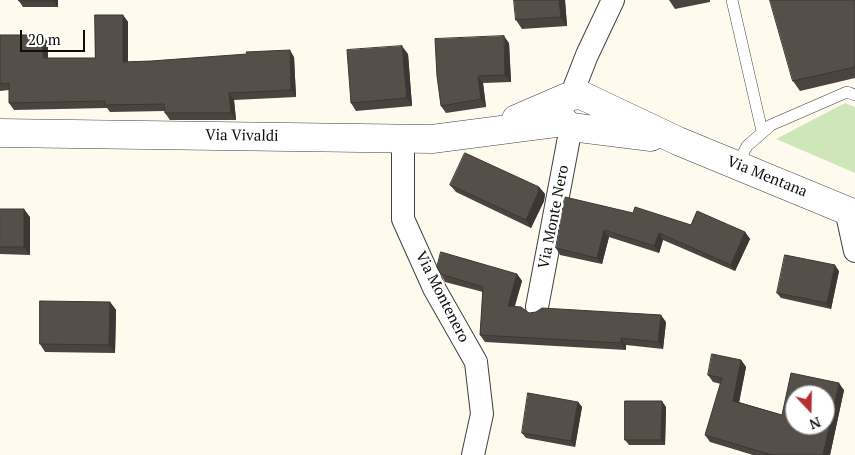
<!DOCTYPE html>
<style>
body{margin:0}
#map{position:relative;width:855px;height:455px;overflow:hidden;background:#fefbee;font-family:"PT Serif",serif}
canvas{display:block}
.north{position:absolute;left:785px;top:385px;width:50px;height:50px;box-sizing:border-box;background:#fff;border:1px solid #9e9e9e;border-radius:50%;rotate:159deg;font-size:14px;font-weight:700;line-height:20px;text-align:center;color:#0d0d0d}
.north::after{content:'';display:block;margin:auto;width:18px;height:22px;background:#b42f30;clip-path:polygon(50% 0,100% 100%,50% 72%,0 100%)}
.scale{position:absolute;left:20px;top:30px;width:65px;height:22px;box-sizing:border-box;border:2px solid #0d0d0d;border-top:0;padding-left:6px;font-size:15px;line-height:18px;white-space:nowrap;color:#0d0d0d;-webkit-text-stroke:4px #fff;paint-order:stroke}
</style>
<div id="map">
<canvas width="855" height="455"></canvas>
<div class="north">N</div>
<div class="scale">20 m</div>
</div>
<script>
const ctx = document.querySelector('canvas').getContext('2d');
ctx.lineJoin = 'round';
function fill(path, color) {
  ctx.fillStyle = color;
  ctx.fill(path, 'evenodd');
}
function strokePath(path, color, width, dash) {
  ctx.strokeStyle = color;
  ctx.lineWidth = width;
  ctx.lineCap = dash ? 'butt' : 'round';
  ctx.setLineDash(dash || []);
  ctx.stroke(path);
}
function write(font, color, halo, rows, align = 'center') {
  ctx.font = font + ' "PT Serif",serif';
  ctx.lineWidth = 5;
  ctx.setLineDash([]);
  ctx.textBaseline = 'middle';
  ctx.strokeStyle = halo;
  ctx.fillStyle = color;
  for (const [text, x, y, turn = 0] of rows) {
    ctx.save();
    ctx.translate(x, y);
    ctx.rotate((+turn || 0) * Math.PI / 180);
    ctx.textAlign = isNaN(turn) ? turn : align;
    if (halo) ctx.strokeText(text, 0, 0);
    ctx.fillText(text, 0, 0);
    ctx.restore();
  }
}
fill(new Path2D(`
 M845,103L855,107V173L776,139Z`), '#cfe6ba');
const service = new Path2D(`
 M732,0L762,131
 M737,165L747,146L771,125L847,92L855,95`);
const minor = new Path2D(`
 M571,96L587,55L613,0
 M403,139V219L434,288L476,362L482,414L473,455
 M846,210L855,251
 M537,307L571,127`);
const tertiary = new Path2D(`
 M560,106C559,117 562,121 571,127L651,137
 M516,119L567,97L581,95L678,141L855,214
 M0,133L432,139L563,122`);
strokePath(service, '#404040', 12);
strokePath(minor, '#404040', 24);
strokePath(tertiary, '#404040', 29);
strokePath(service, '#fff', 11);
strokePath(minor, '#fff', 22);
strokePath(tertiary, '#fff', 28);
fill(new Path2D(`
 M19,0H58V7H23L19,1Z
 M565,0L567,26L522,29L516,20Z
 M669,0H710V2L675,9Z
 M855,0V78L800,91L793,81Z
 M123,15L128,22V62L294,57L296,97L234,100L236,120H170L165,113V111L110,112L107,108L14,110L9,103V90L0,91V35L48,42V58H95Z
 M509,43L511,82L483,83L486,107L446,113L441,106Z
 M408,54L412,106L356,111L351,103Z
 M450,185L539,187L545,194L544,201L531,228L456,192Z
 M0,209L30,217V255L0,254Z
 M633,213L691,225L745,232L750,239L735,271L663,240L659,253L609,237L602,264L560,255L556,248Z
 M839,271L831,309L781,298L777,293Z
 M441,274H517L522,281L514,306L529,313L666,322L663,349L626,345V350L485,342L480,335L483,292L445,282Z
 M110,302L116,310L115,353L45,352L40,344Z
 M741,360L746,367L739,402L782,415L844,390L830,455H753L710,442L705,435L721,384L713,382L708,375Z
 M578,402L582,407L575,447L526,438L522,433Z
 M666,407L665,445H629L625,440Z`), '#494440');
fill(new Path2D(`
 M54,0H58V7L54,1Z
 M559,0H565L567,26L561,17Z
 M123,15L128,22V68L123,62Z
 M43,35L48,42V65L43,58Z
 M504,36L509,43L511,82L505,75Z
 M402,46L408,54L412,106L407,98Z
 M290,50L294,57L296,97L291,90Z
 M478,76L483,83L486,107L481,99Z
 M229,93L234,100L236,120L231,113Z
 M539,187L545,194L544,201L531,228L526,220Z
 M24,209L30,217V255L24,247Z
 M604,230L609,237L602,264L597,258Z
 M745,232L750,239L735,271L731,265Z
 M659,233L663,240L659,253L654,246Z
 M835,265L839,271L831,309L827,303Z
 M517,274L522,281L513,313L508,306Z
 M110,302L116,310L115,353L109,345Z
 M661,315L666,322L663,349L658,342Z
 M621,338L626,345V350L621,343Z
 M741,360L746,367L738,408L733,401Z
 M839,383L844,390L830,455H823Z
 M662,401L666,407L665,445L661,440Z
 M578,402L582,407L575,447L571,441Z`), '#3c3734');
const building = new Path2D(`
 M19,0H54V1H19Z
 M514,0H559L561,17L516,20Z
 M770,0H855V67L793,81Z
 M95,15H123V62L151,61L247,54L246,52L290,50L291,90L229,93L231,113H165L164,104L105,105V101L9,103V83L0,84V35H43V58H95Z
 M504,36L505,75L478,76L481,99L441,106L437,76L435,39Z
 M402,46L407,98L351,103L347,50Z
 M465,153L539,187L538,193L526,220L450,185Z
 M565,197L633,213L635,207L691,225L697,211L745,232L731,265L659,233L654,246L604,230L597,258L556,248Z
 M0,209H24V247H0Z
 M441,252L517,274L508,306L521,307L529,313L536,312L542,308L661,315L658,342L621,338V343L480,335L483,287L441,274L437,267Z
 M785,255L835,265L827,303L777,293Z
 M40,301L110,302L109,345L40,344Z
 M712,354L741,360L733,401L782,415L791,373L839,383L823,455H772L705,435L722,378L708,375ZM795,395H825V425H795Z
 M528,393L578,402L571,441L522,433Z
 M625,401H662L661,440H625Z`);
fill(building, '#554f4a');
strokePath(building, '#3c3734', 1);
write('15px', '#0d0d0d', '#fff', [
 ["Via Vivaldi",242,136,1],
 ["Via Mentana",767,177,22],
 ["Via Monte Nero",554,217,-79],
 ["Via Montenero",442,297,63]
]);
</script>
